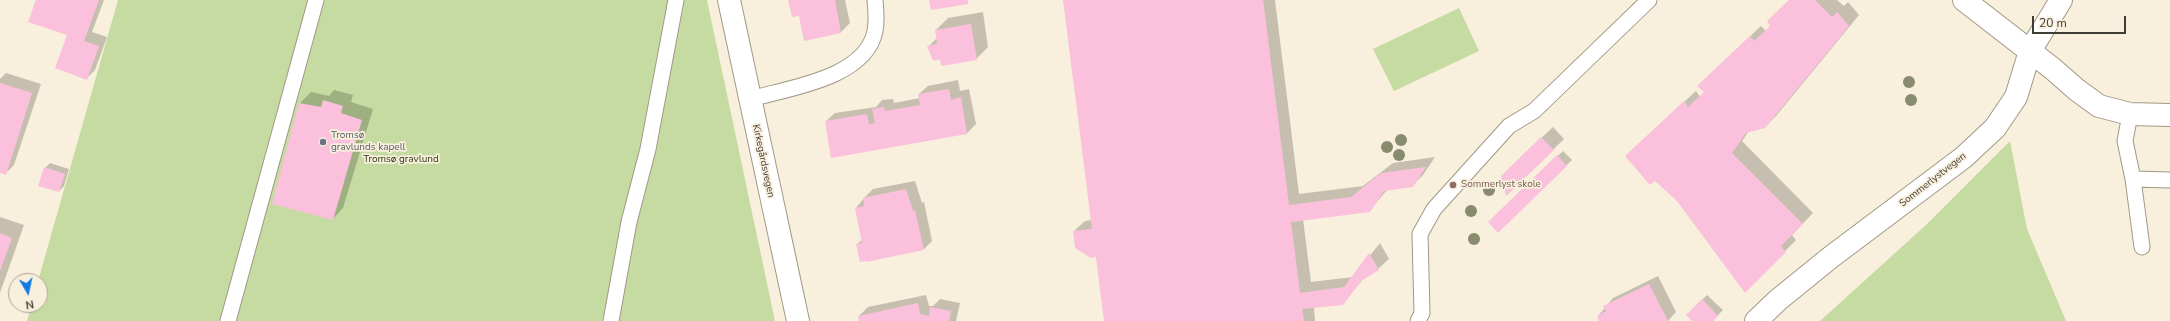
<!DOCTYPE html>
<meta charset="utf-8">
<style>
body{margin:0}
#map{position:relative;width:2170px;height:321px;overflow:hidden;background:#f8efdc;font-family:"Nunito Sans",sans-serif}
canvas{display:block}
.north{position:absolute;left:8px;top:273px;width:40px;height:40px;box-sizing:border-box;background:#f8efdc;border:1px solid #aea799;border-radius:50%;rotate:171deg;font-size:11px;font-weight:700;line-height:16px;text-align:center;color:#3f3c34}
.north::after{content:'';display:block;margin:auto;width:14px;height:18px;background:#117ae2;clip-path:polygon(50% 0,100% 100%,50% 72%,0 100%)}
.scale{position:absolute;left:2032px;top:16px;width:94px;height:18px;box-sizing:border-box;border:2px solid #3f3c34;border-top:0;padding-left:5px;font-size:12px;line-height:14px;white-space:nowrap;color:#3f3c34;-webkit-text-stroke:3px #f8efdc;paint-order:stroke}
</style>
<div id="map">
<canvas width="2170" height="321"></canvas>
<div class="north">N</div>
<div class="scale">20 m</div>
</div>
<script>
const ctx = document.querySelector('canvas').getContext('2d');
ctx.lineJoin = 'round';
function fill(path, color) {
  ctx.fillStyle = color;
  ctx.fill(path, 'evenodd');
}
function strokePath(path, color, width, dash) {
  ctx.strokeStyle = color;
  ctx.lineWidth = width;
  ctx.lineCap = dash ? 'butt' : 'round';
  ctx.setLineDash(dash || []);
  ctx.stroke(path);
}
function write(font, color, halo, rows, align = 'center') {
  ctx.font = font + ' "Nunito Sans",sans-serif';
  ctx.lineWidth = 3.5;
  ctx.setLineDash([]);
  ctx.textBaseline = 'middle';
  ctx.strokeStyle = halo;
  ctx.fillStyle = color;
  for (const [text, x, y, turn = 0] of rows) {
    ctx.save();
    ctx.translate(x, y);
    ctx.rotate((+turn || 0) * Math.PI / 180);
    ctx.textAlign = isNaN(turn) ? turn : align;
    if (halo) ctx.strokeText(text, 0, 0);
    ctx.fillText(text, 0, 0);
    ctx.restore();
  }
}
fill(new Path2D(`
 M118,0H707L775,321H27L32,305H40V281H38Z
 M1459,8L1479,51L1394,91L1373,49Z
 M2010,141L2027,229L2066,321H1820L1926,225Z`), '#c6dba2');
fill(new Path2D(`
 M36,0H104L92,32L107,37L95,70L86,79L68,35L29,21Z
 M789,0H845L850,23L841,32L805,40L800,15Z
 M1064,0H1275L1299,194L1363,186L1393,163L1435,157L1423,175L1412,186L1387,190L1369,211L1303,219L1311,282L1353,277L1380,243L1389,259L1378,269L1365,277L1342,304L1314,307L1315,321H1105L1097,256L1074,231L1085,221L1092,220Z
 M1790,0H1837L1844,6L1848,2L1859,15L1776,116L1765,127L1749,131L1742,141L1813,213L1792,235L1796,240L1745,292L1637,146L1696,91L1700,97L1705,92L1709,75L1761,26L1766,31Z
 M983,12L988,47L976,59L940,58L929,46L937,38L936,30L948,18Z
 M6,73L41,84L14,165L5,174L0,172V79Z
 M958,80L960,91L969,89L976,124L967,133L826,121L835,113L876,107L882,100L893,99L894,103L920,98L919,94L928,86Z
 M334,90L353,95L351,102L373,109L343,208L333,219L300,103L311,92L329,96Z
 M1553,127L1564,139L1507,195L1513,165Z
 M1563,151L1572,160L1498,231L1489,222Z
 M50,163L69,169L64,186L59,191L45,168Z
 M915,181L922,203L924,202L932,241L923,250L857,244L863,239L856,208L864,198L873,189Z
 M0,217L24,225L0,293Z
 M1658,276L1676,312L1668,321H1600L1598,316L1613,298Z
 M926,295L929,306H933L940,299L960,303L956,321H860L859,316L868,307Z
 M1707,295L1723,310L1712,321H1693L1687,315Z`), '#0003');
fill(new Path2D(`
 M36,0H99L84,41L99,46L87,80L55,68L67,35L28,22Z
 M788,0H835L841,33L804,41L799,16L792,17Z
 M929,0H968V4L931,10Z
 M1063,0H1263L1289,205L1351,197L1381,173L1426,167L1413,187L1384,191L1370,212L1291,222L1300,293L1344,287L1369,253L1379,270L1361,281L1343,305L1302,309L1304,321H1104L1096,257L1091,258L1075,248L1073,231L1092,229Z
 M1789,0H1815L1832,17L1837,12L1849,26L1765,128L1746,133L1732,153L1803,224L1781,246L1786,252L1745,293L1677,201L1655,181L1650,185L1625,156L1684,101L1688,107L1704,92L1697,86L1750,36L1754,41L1770,26L1767,21Z
 M971,24L977,60L941,66L940,59L933,61L927,46L937,44L935,30Z
 M0,83L32,93L6,175L0,173Z
 M949,89L951,100L961,97L967,134L831,158L825,121L867,114L869,124L875,123L872,109L884,107L885,111L920,105L918,94Z
 M323,100L343,106L341,113L362,120L333,220L272,204L299,103L321,107Z
 M1541,137L1554,150L1506,196L1501,176Z
 M1557,155L1567,166L1498,233L1488,222Z
 M44,167L65,174L59,192L38,186Z
 M906,189L913,211L915,210L924,250L866,262V261L860,262L856,244L862,243L855,208L864,206L863,198Z
 M0,233L12,238L0,271Z
 M1649,284L1668,321H1599L1597,316L1606,311L1603,306Z
 M1702,299L1718,316L1713,321H1692L1686,315Z
 M918,303L920,314L929,316L930,307L951,311L949,321H859L858,316Z`), '#fac0dc');
const lane = new Path2D(`
 M750,99C789,88 866,78 875,31C877,21 876,10 875,0
 M2130,114L2125,141L2133,179L2142,247
 M2133,179L2170,180
 M228,321L316,0
 M611,321L629,222L648,149L676,0
 M1418,321L1422,313L1420,234L1434,209L1509,126L1534,111L1649,0`);
const street = new Path2D(`
 M1964,0L2053,69L2077,90L2099,106L2130,114L2170,115
 M1756,321L1778,300L1831,257L1964,157L1995,128L2016,97L2030,51L2061,0`);
const secondary = new Path2D(`
 M729,0L798,321`);
strokePath(lane, '#a19886', 17);
strokePath(street, '#a19886', 24);
strokePath(secondary, '#a19886', 24);
strokePath(lane, '#fff', 15);
strokePath(street, '#fff', 22);
strokePath(secondary, '#fff', 22);
ctx.fillStyle = '#888b6d';
for (const [x, y] of [
 [1909,82],
 [1911,100],
 [1401,140],
 [1387,147],
 [1399,155],
 [1489,190],
 [1471,211],
 [1474,239]
]) {
  ctx.beginPath();
  ctx.arc(x, y, 6, 0, 2 * Math.PI);
  ctx.fill();
}
for (const [x, y, r, color] of [
 [323,142,4,"#6b7280"],
 [1453,185,4,"#8d6e63"]
]) {
  const dot = new Path2D();
  dot.arc(x, y, r, 0, 2 * Math.PI);
  ctx.fillStyle = color;
  ctx.fill(dot);
  strokePath(dot, '#f8efdc', 1.5);
}
write('10px', '#5b616d', '#f8efdc', [
 ["Tromsø",331,136],
 ["gravlunds kapell",331,148]
], 'left');
write('10px', '#2d3912', '#f8efdc', [
 ["Tromsø gravlund",401,160]
]);
write('10px', '#3f3c34', '#f8efdc', [
 ["Kirkegårdsvegen",763,161,78],
 ["Sommerlystvegen",1933,180,-38]
]);
write('10px', '#785e54', '#f8efdc', [
 ["Sommerlyst skole",1461,185]
], 'left');
</script>
